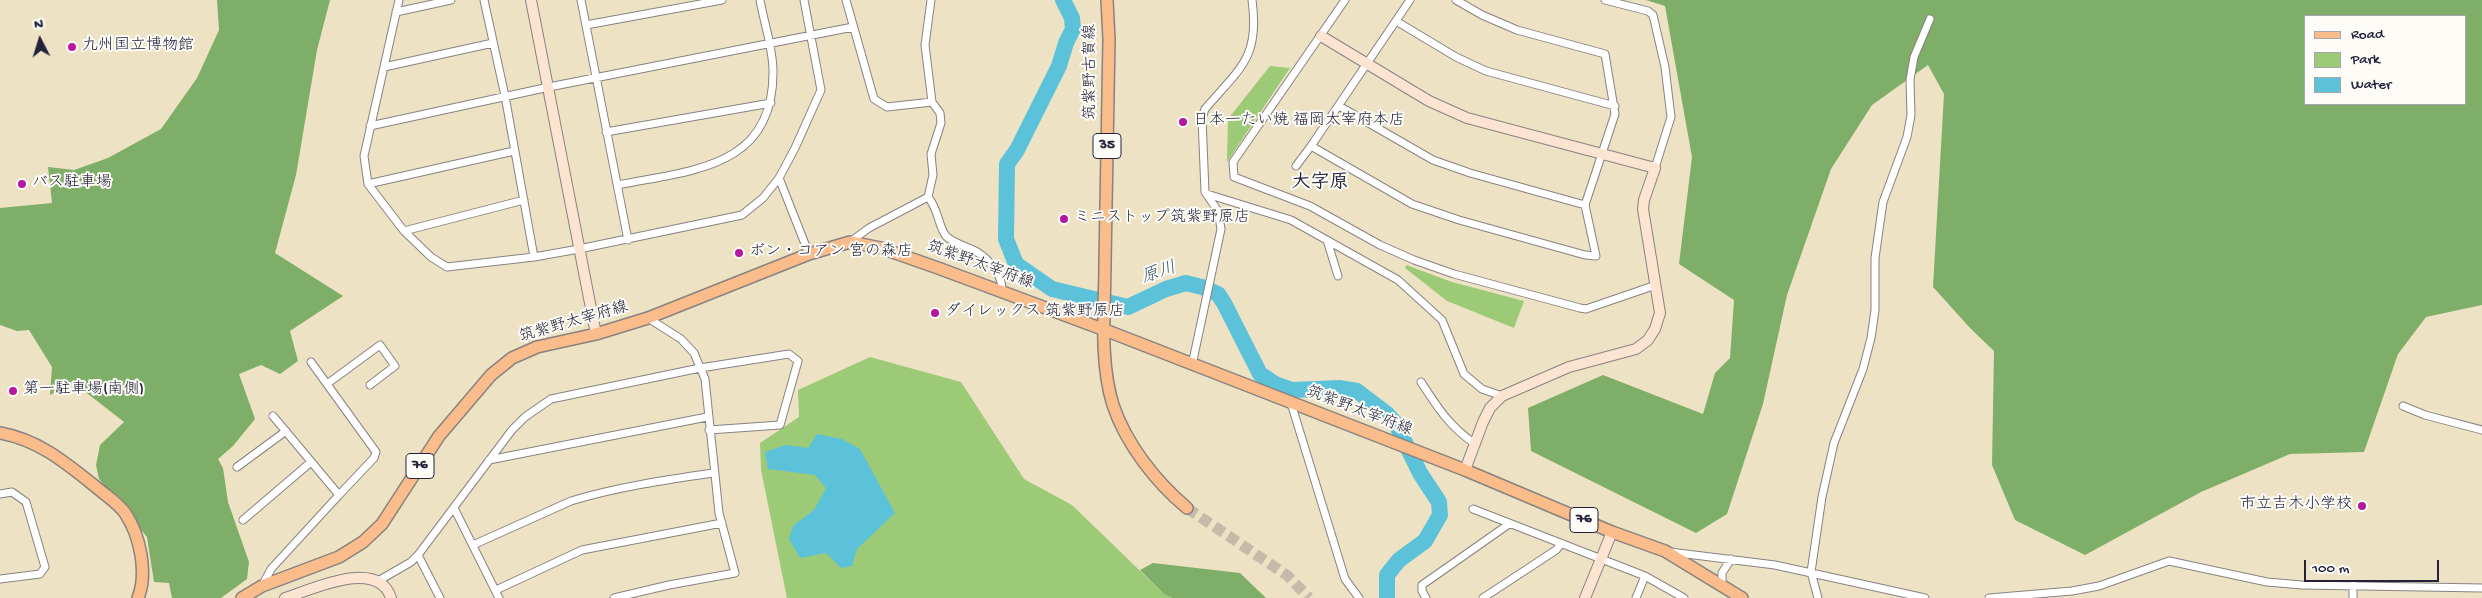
<!DOCTYPE html>
<meta charset="utf-8">
<style>
body{margin:0}
#map{position:relative;width:2482px;height:598px;overflow:hidden;background:#ede3c4;font-family:"Gochi Hand",sans-serif}
canvas{display:block}
.legend{position:absolute;left:2304px;top:15px;width:162px;height:90px;box-sizing:border-box;background:#fdfcf7;border:1px solid #a5a5ac;margin:0;padding:6px 9px;list-style:none;font-size:15px;color:#22223b}
.legend li{display:flex;align-items:center;gap:10px;height:25px}
.legend b{width:25px;border:1px solid #a5a5ac}
.north{position:absolute;left:15px;top:15px;width:50px;height:50px;-webkit-text-stroke:4px #fdfcf7;paint-order:stroke;rotate:355deg;font-size:14px;font-weight:700;line-height:20px;text-align:center;color:#22223b}
.north::after{content:'';display:block;margin:auto;width:18px;height:22px;background:#22223b;clip-path:polygon(50% 0,100% 100%,50% 72%,0 100%)}
.scale{position:absolute;left:2304px;top:560px;width:135px;height:22px;box-sizing:border-box;border:2px solid #22223b;border-top:0;padding-left:6px;font-size:15px;line-height:18px;white-space:nowrap;color:#22223b;-webkit-text-stroke:4px #fdfcf7;paint-order:stroke}
</style>
<div id="map">
<canvas width="2482" height="598"></canvas>
<ul class="legend">
<li><b style="height:6px;background:#f9bc8a"></b>Road</li>
<li><b style="height:14px;background:#9dca77"></b>Park</li>
<li><b style="height:14px;background:#5cc2d9"></b>Water</li>
</ul>
<div class="north">N</div>
<div class="scale">100 m</div>
</div>
<script>
const ctx = document.querySelector('canvas').getContext('2d');
ctx.lineJoin = 'round';
function fill(path, color) {
  ctx.fillStyle = color;
  ctx.fill(path, 'evenodd');
}
function strokePath(path, color, width, dash) {
  ctx.strokeStyle = color;
  ctx.lineWidth = width;
  ctx.lineCap = dash ? 'butt' : 'round';
  ctx.setLineDash(dash || []);
  ctx.stroke(path);
}
function write(font, color, halo, rows, align = 'center') {
  ctx.font = font + ' "Gochi Hand","Klee One",sans-serif';
  ctx.lineWidth = 4;
  ctx.setLineDash([]);
  ctx.textBaseline = 'middle';
  ctx.strokeStyle = halo;
  ctx.fillStyle = color;
  for (const [text, x, y, turn = 0] of rows) {
    ctx.save();
    ctx.translate(x, y);
    ctx.rotate((+turn || 0) * Math.PI / 180);
    ctx.textAlign = isNaN(turn) ? turn : align;
    if (halo) ctx.strokeText(text, 0, 0);
    ctx.fillText(text, 0, 0);
    ctx.restore();
  }
}
fill(new Path2D(`
 M1270,66L1290,68L1227,162L1228,119Z
 M1406,265L1452,282L1524,301L1514,328L1447,301L1405,268Z
 M870,357L961,382L1024,479L1072,505L1164,594L1172,598H787L761,470L760,443L799,417L798,390Z`), '#9dca77');
fill(new Path2D(`
 M217,0H330L317,50L296,175L275,253L343,296L290,331L298,361L280,374L261,365L239,374L255,419L233,446L218,459L223,468L228,502L249,562L247,579L221,598H172L169,583L154,582L147,537L99,479L96,465L100,445L124,422L74,383L50,395L52,367L29,330L17,331L0,325V208L52,203L48,167L74,170L108,158L161,129L197,78L219,30Z
 M1646,0H2482V305L2426,317L2398,354L2364,452L2290,454L2201,492L2085,555L2015,520L1992,465L1994,351L1971,329L1933,287L1944,94L1928,65L1872,105L1831,169L1787,295L1763,404L1727,514L1696,533L1531,451L1528,408L1603,375L1703,414L1715,373L1730,358L1734,300L1679,264L1692,157L1665,6ZM2306,16H2466V104H2306Z
 M1153,563L1240,573L1266,598H1172L1164,594L1140,570Z`), '#7eae68');
fill(new Path2D(`
 M817,434L842,439L860,449L895,513L857,549L852,566L841,568L826,553L800,558L789,539L793,526L814,510L826,488L815,475L768,469L765,452L786,445L808,448Z`), '#5cc2d9');
strokePath(new Path2D(`
 M1063,0L1072,18L1073,29L1066,43L1059,66L1017,150L1007,164L1006,239L1016,264L1052,289L1128,307L1166,289L1186,283L1202,287L1218,294L1224,303L1260,374L1275,384L1292,390L1339,388L1357,391L1386,413L1396,424L1420,473L1439,502L1440,515L1425,541L1399,560L1387,575V598`), '#5cc2d9', 16);
strokePath(new Path2D(`
 M1187,508L1288,576L1309,598`), '#c4bca9', 11, [11, 5.5]);
const street = new Path2D(`
 M399,0L364,156L368,184L404,231L431,257L447,267L534,257L579,249L742,215L763,198L779,178L795,148L821,90L804,0
 M484,0L505,96L534,257
 M581,0L628,240
 M846,0L874,99L887,107L932,102
 M1345,0L1233,162L1234,177L1310,206L1380,245L1414,260L1454,274L1580,308L1586,309L1656,285
 M1410,0L1311,146L1412,204L1459,220L1585,255L1596,256L1585,205L1615,114L1605,54L1517,30L1482,15L1456,0
 M1605,0L1648,11L1653,15L1665,67L1671,117L1655,168
 M396,12L451,0
 M1396,21L1456,57L1486,71L1615,106
 M586,25L722,0
 M384,67L493,43
 M1339,106L1433,160L1470,173L1585,205
 M370,126L549,87L853,27
 M606,132L771,103
 M1296,166L1311,146
 M779,178L809,254
 M368,184L514,151
 M618,185C691,170 774,169 773,71C773,48 764,23 760,0
 M1207,194L1291,220L1398,280L1442,320L1464,374L1482,389L1502,396
 M928,197C939,210 938,226 946,236C953,243 963,245 971,249C986,255 1003,274 1002,291
 M404,231L524,200
 M1327,240L1338,276
 M850,242L869,228L928,197L933,175L931,154L941,123L940,113L932,102L925,45L931,0
 M311,362L376,452L374,458L339,495
 M1192,365L1221,229L1218,211L1205,192L1202,118L1205,109C1240,68 1260,58 1252,0
 M1421,382C1438,408 1449,426 1475,444
 M327,384L380,345L395,366L370,385
 M1291,403L1345,579L1359,598
 M2403,406L2425,415L2482,430
 M489,460L707,417
 M237,467L286,431
 M0,494L12,492L26,502L45,567L40,574L0,579
 M454,508L499,598
 M1473,509L1645,576L1684,598
 M243,520L311,462
 M473,545L571,501C617,487 665,480 713,473
 M1670,552L1775,565L1925,598
 M418,555L440,598
 M378,581L411,562L418,555L512,430L525,417L551,399L700,368L789,354L798,361L780,425L709,430
 M1722,584V573L1731,559
 M262,586L271,569L339,495L273,416
 M496,590L582,550L722,523
 M614,598L669,585L735,573L719,513L705,379L694,353L681,339L648,318
 M1426,598L1422,591V585L1509,524
 M1483,598L1556,550L1561,544
 M1636,598L1645,576
 M1818,598L1811,572L1822,497L1834,443L1863,369L1871,338L1875,310V258L1883,202L1907,137L1911,115L1910,80L1914,57L1930,19
 M1989,598L2072,591L2099,586L2169,561L2267,582L2302,585L2482,588
 M2353,598V585`);
const secondary = new Path2D(`
 M531,0L596,334
 M1321,36L1429,101L1467,118L1655,168L1644,200L1643,209L1660,313L1655,329L1648,340L1636,349L1569,367L1502,396L1490,408L1483,422L1465,470
 M285,598C311,590 378,557 391,598
 M1585,598L1612,532`);
const primary = new Path2D(`
 M1107,0L1109,39C1108,113 1107,187 1105,262C1105,308 1099,360 1113,405C1126,444 1156,482 1187,508
 M0,433C39,440 66,463 96,487C105,495 118,503 125,513C140,535 148,573 138,598
 M242,598L262,586L339,557L363,542L382,524L439,436L491,375L512,358L537,347L596,334L648,318L809,254L850,242L881,248L938,268L1105,330L1465,470L1612,532L1665,551L1742,598`);
strokePath(street, '#888280', 9);
strokePath(secondary, '#888280', 12);
strokePath(primary, '#888280', 14);
strokePath(street, '#fff', 7);
strokePath(secondary, '#fde4d0', 10);
strokePath(primary, '#f9bc8a', 11);
for (const [x, y, r, color] of [
 [72,47,5,"#b5179e"],
 [1183,122,5,"#b5179e"],
 [22,184,5,"#b5179e"],
 [1064,219,5,"#b5179e"],
 [739,253,5,"#b5179e"],
 [935,313,5,"#b5179e"],
 [13,391,5,"#b5179e"],
 [2362,506,5,"#b5179e"]
]) {
  const dot = new Path2D();
  dot.arc(x, y, r, 0, 2 * Math.PI);
  ctx.fillStyle = color;
  ctx.fill(dot);
  strokePath(dot, '#fdfcf7', 2);
}
for (const [x, y, w] of [
 [1107,146,28],
 [420,466,28],
 [1584,520,28]
]) {
  const box = new Path2D();
  box.roundRect(x - w / 2, y - 12.5, w, 25, 4);
  ctx.fillStyle = '#fdfcf7';
  ctx.fill(box);
  strokePath(box, '#22223b', 1);
}
write('bold 15px', '#22223b', null, [
 ["35",1107,146],
 ["76",420,466],
 ["76",1584,520]
]);
write('16px', '#22223b', '#fdfcf7', [
 ["九州国立博物館",82,47],
 ["日本一たい焼 福岡太宰府本店",1193,122],
 ["バス駐車場",32,184],
 ["ミニストップ筑紫野原店",1074,219],
 ["ボン・コアン 宮の森店",749,253],
 ["ダイレックス 筑紫野原店",945,313],
 ["第一駐車場(南側)",23,391],
 ["市立吉木小学校",2352,506,"right"]
], 'left');
write('16px', '#22223b', '#fdfcf7', [
 ["筑紫野古賀線",1092,72,-90],
 ["筑紫野太宰府線",980,266,20],
 ["筑紫野太宰府線",574,323,-16],
 ["筑紫野太宰府線",1359,412,21]
]);
write('italic 18px', '#365a72', '#fdfcf7', [
 ["原川",1159,274,-19]
]);
write('bold 19px', '#22223b', '#fdfcf7', [
 ["大字原",1320,184]
]);
</script>
